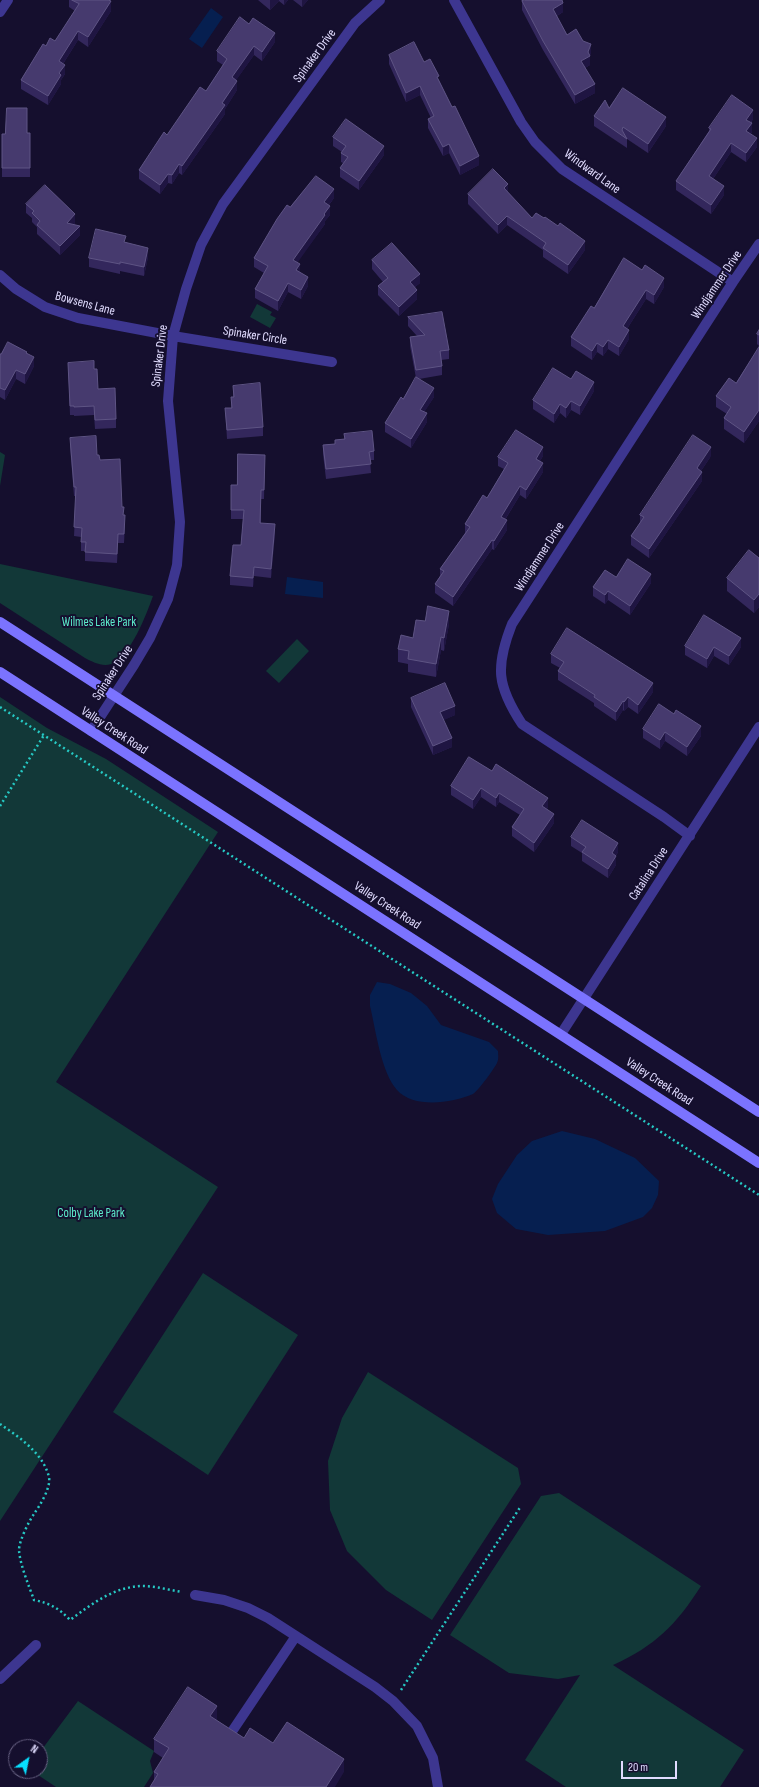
<!DOCTYPE html>
<style>
body{margin:0}
#map{position:relative;width:759px;height:1787px;overflow:hidden;background:#150f2e;font-family:"Sofia Sans Condensed",sans-serif}
canvas{display:block}
.north{position:absolute;left:8px;top:1739px;width:40px;height:40px;box-sizing:border-box;background:#150f2e;border:1px solid #676182;border-radius:50%;rotate:33deg;font-size:11px;font-weight:700;line-height:16px;text-align:center;color:#e1dcff}
.north::after{content:'';display:block;margin:auto;width:14px;height:18px;background:#08dfff;clip-path:polygon(50% 0,100% 100%,50% 72%,0 100%)}
.scale{position:absolute;left:621px;top:1761px;width:56px;height:18px;box-sizing:border-box;border:2px solid #e1dcff;border-top:0;padding-left:5px;font-size:12px;line-height:14px;white-space:nowrap;color:#e1dcff;-webkit-text-stroke:3px #150f2e;paint-order:stroke}
</style>
<div id="map">
<canvas width="759" height="1787"></canvas>
<div class="north">N</div>
<div class="scale">20 m</div>
</div>
<script>
const ctx = document.querySelector('canvas').getContext('2d');
ctx.lineJoin = 'round';
function fill(path, color) {
  ctx.fillStyle = color;
  ctx.fill(path, 'evenodd');
}
function strokePath(path, color, width, dash) {
  ctx.strokeStyle = color;
  ctx.lineWidth = width;
  ctx.lineCap = dash ? 'butt' : 'round';
  ctx.setLineDash(dash || []);
  ctx.stroke(path);
}
function write(font, color, halo, rows, align = 'center') {
  ctx.font = font + ' "Sofia Sans Condensed",sans-serif';
  ctx.lineWidth = 4;
  ctx.setLineDash([]);
  ctx.textBaseline = 'middle';
  ctx.strokeStyle = halo;
  ctx.fillStyle = color;
  for (const [text, x, y, turn = 0] of rows) {
    ctx.save();
    ctx.translate(x, y);
    ctx.rotate((+turn || 0) * Math.PI / 180);
    ctx.textAlign = isNaN(turn) ? turn : align;
    if (halo) ctx.strokeText(text, 0, 0);
    ctx.fillText(text, 0, 0);
    ctx.restore();
  }
}
fill(new Path2D(`
 M257,304L272,312L270,315L276,318L270,328L250,317Z
 M0,452L5,455L0,486Z
 M0,564L153,596C147,613 130,658 111,664C102,667 93,662 85,658L0,603Z
 M297,639L309,651L279,683L266,671Z
 M0,697L47,728L106,759L218,832L56,1082L218,1187L0,1521Z
 M203,1273L298,1335L208,1475L113,1412Z
 M368,1372L518,1468L521,1484L432,1620L386,1590L347,1551L330,1510L328,1461L342,1418Z
 M559,1493L701,1586C676,1625 655,1646 613,1665L744,1750L720,1787H566L525,1760L580,1675L558,1679L509,1673L450,1635L541,1496Z
 M78,1701L154,1751L150,1761L153,1773L144,1787H56L32,1771H40V1752Z`), '#123838');
fill(new Path2D(`
 M211,8L223,17L202,48L189,39Z
 M287,577L323,582V598L285,594Z
 M377,982L390,984L411,993L427,1006L441,1025L489,1042L498,1051C498,1055 499,1059 497,1063C494,1069 478,1091 473,1094C452,1103 414,1109 397,1090C381,1072 376,1031 370,1006V995Z
 M562,1131L595,1139L635,1158L659,1181L658,1195L652,1208L643,1217L605,1231L548,1235L516,1229L497,1213L492,1199L498,1184L517,1155L532,1141Z`), '#061f50');
strokePath(new Path2D(`
 M0,707L759,1195
 M0,806L44,735
 M0,1424C19,1437 43,1453 49,1477C51,1488 40,1505 34,1514C29,1521 19,1541 19,1550C20,1565 29,1586 34,1600C49,1603 59,1608 70,1620C92,1604 113,1587 142,1586C155,1586 169,1590 182,1592
 M401,1690L521,1506`), '#26c9c4', 2.5, [2, 3]);
strokePath(new Path2D(`
 M195,1595L224,1600L248,1608L268,1618L375,1687L393,1701L417,1726L433,1758L438,1787
 M0,1679L36,1645
 M233,1730L296,1636`), '#3d3690', 10);
strokePath(new Path2D(`
 M454,0L521,122L535,142L562,169L733,282
 M0,12L8,0
 M0,275L16,289L45,307L78,318L173,336L332,362
 M91,731L134,665L150,638L168,599L177,565L180,522L168,401L173,336L186,289L201,245L223,204L355,23L380,0
 M690,836L664,817L522,724C497,686 495,667 512,624L733,282L759,244
 M561,1034L759,727`), '#3d3690', 10);
strokePath(new Path2D(`
 M0,622L759,1112
 M0,672L759,1163`), '#7b73ff', 10);
fill(new Path2D(`
 M69,0H108L111,11L88,47L78,40L63,64L65,74L61,80V84L48,105L21,89V80L46,46L55,41L75,11L69,7Z
 M258,0H288L284,5L279,1L270,10Z
 M293,0H308L302,7Z
 M522,1L563,12L557,16L567,35L583,41L591,53L590,55V65L585,68L595,93L575,104L543,50L522,10Z
 M275,42L262,61L254,55L236,80L237,90L225,109V114L182,175L179,173L172,184L168,183L160,194L139,179V170L167,135L206,91L223,65L217,61V51Z
 M389,55L424,62L439,80L479,165L460,175L449,153L443,156L428,128V119L431,118L420,95L406,102L389,64Z
 M609,108L666,126L648,153L627,139V148L594,126V116Z
 M753,119L751,123L752,132L751,134L757,147L746,162L731,152L713,179L724,195L711,214L676,190V181L709,131V128Z
 M30,133V177H2V134Z
 M333,137L384,155L359,190L340,177V168L343,163L341,162V153L342,152L333,146Z
 M508,193L532,218L585,250L568,274L543,257V250L507,225L498,234L468,204V194Z
 M334,198L329,205L330,215L325,221V224L297,262L300,272L308,286L301,299L288,292L278,311L255,298V289L264,273L254,267V258L290,207Z
 M26,204L75,224L74,225L80,235L60,255L37,234V227L32,222V218L26,213Z
 M126,242L148,257L144,276L120,271V274L89,267V258Z
 M624,258L664,287L654,304L646,299L627,329L629,339L619,356L608,349L603,356L597,352L592,360L571,346V337L594,308Z
 M372,260L420,283L415,287L417,299L399,316L378,295V286L383,282L372,269Z
 M408,317L449,350V359L441,360L442,366V375L419,379L434,397L424,412L427,422L411,448L385,432V423L403,399L416,378L410,346V337L417,336L408,326Z
 M759,330V346L757,344V334Z
 M759,347V421L744,443L724,429V418L727,414L716,407V396L736,383Z
 M27,353L34,366L25,384L16,379L5,400L0,397V354Z
 M68,363L94,369L98,389L116,419V428L95,429L94,415L74,416V415H70Z
 M571,379L594,391L580,415L571,410L566,418L560,413L554,423L533,409V400Z
 M233,386L263,427V436L227,439L225,408H231V397H233Z
 M344,434L374,451V460H370L371,473L326,479L323,454V445L335,444V440L344,439Z
 M70,438L97,455L122,507L125,524L124,543H118L117,563L85,561V551H81V537L74,536L76,496H74L70,447Z
 M265,455L264,499H261V523L275,533L271,578L254,576L253,587L230,585V576L241,545L243,519H231V485H237Z
 M543,456L540,461L543,472L526,499L520,495L505,520L507,530L494,550L492,549L453,606L435,593V584L440,576V569L465,533V524L487,498L504,469L498,466V457Z
 M711,456L701,471L702,481L649,558L631,545V536L640,523V515Z
 M759,558V607L754,613L727,591V578Z
 M616,577L651,583L630,615L608,600L605,604L593,596V587Z
 M425,621L449,624L444,651L441,650L436,677L408,672V664L398,662V649L413,638Z
 M685,646L741,647L729,665L714,656L707,668L685,655Z
 M551,654L653,692L638,714L628,707L624,711L623,710L616,721L594,706V703L558,680V671L560,668L551,663Z
 M411,698L455,715L443,720L452,747L433,755L411,707Z
 M643,729L701,736L687,756L665,741L660,749L643,738Z
 M469,757L548,807L547,809L554,823L534,852L512,836V827L520,815L499,802L496,807L481,797L473,809L451,795V786Z
 M571,837L618,852L616,856V865L608,878L582,861V853L571,846Z
 M216,1720L244,1738L273,1743L344,1772L154,1780V1772L163,1758L154,1752V1739Z`), '#33275c');
fill(new Path2D(`
 M270,0H279V1L270,10Z
 M284,0H288L284,5Z
 M302,0H308L302,7Z
 M111,1V11L88,47V37Z
 M563,3V12L553,18V9Z
 M78,31V40L59,70V61Z
 M275,33V42L262,61V52Z
 M591,44V53L590,56V65L581,70V61L588,52Z
 M254,46V55L232,86V77Z
 M65,65V74L61,80V84L48,105V96L59,73Z
 M237,81V90L225,109V114L182,175V166Z
 M595,84V93L575,104V95Z
 M420,86V95L406,102V93Z
 M753,110V119L746,129V120Z
 M666,117V126L648,153V144Z
 M752,123V132L746,140V131Z
 M757,138V147L746,162V153Z
 M731,143V152L709,185V176Z
 M449,144V153L443,156V147Z
 M384,146V155L359,190V181Z
 M479,156V165L460,175V166Z
 M179,164V173L172,184V175Z
 M168,174V183L160,194V185Z
 M508,184V193L504,188Z
 M724,186V195L711,214V205Z
 M334,189V198L324,211V202Z
 M330,206V215L325,221V224L293,269V260Z
 M75,214V224L67,232V223Z
 M507,216V225L498,234V225Z
 M80,226V235L60,255V246Z
 M585,241V250L568,274V265Z
 M148,248V257L144,276V267Z
 M300,264V273L296,270Z
 M420,274V283L410,291V282Z
 M308,277V286L301,299V290Z
 M664,278V287L654,304V295Z
 M288,283V292L278,311V301Z
 M417,290V299L399,316V307Z
 M646,290V299L623,335V326Z
 M629,330V339L619,356V347Z
 M608,340V349L603,356V347Z
 M597,343V352L592,360V351Z
 M34,357V366L25,384V374Z
 M16,370V379L5,400V390Z
 M594,382V391L580,415V406Z
 M434,388V397L420,419V410Z
 M571,401V410L566,418V408Z
 M560,404V413L554,423V414Z
 M759,410V421L744,443V432Z
 M427,413V422L411,448V439Z
 M543,447V456L536,468V459Z
 M711,447V456L697,477V468Z
 M543,463V472L526,499V490Z
 M702,472V481L649,558V549Z
 M520,486V495L501,526V517Z
 M125,515V524L124,543V534Z
 M507,520V530L494,550V541Z
 M275,524V533L271,578V569Z
 M118,534V543L117,563V554Z
 M492,540V549L453,606V597Z
 M254,567V576L253,587V578Z
 M651,574V583L630,615V606Z
 M608,591V600L605,604V595Z
 M759,594V607L754,613V600Z
 M449,611V624L444,651V638Z
 M441,637V650L436,677V664Z
 M741,638V647L729,665V656Z
 M714,647V656L707,668V659Z
 M653,683V692L638,714V705Z
 M628,697V707L624,711V702Z
 M623,701V710L616,721V712Z
 M455,706V715L440,722V712Z
 M701,726V736L687,756V747Z
 M665,732V741L660,749V740Z
 M452,738V747L433,755V746Z
 M481,788V797L473,809V800Z
 M499,793V802L496,807V798Z
 M548,798V807L542,815V806Z
 M554,814V823L534,852V843Z
 M618,843V852L612,862V853Z
 M616,856V865L608,878V869Z
 M217,1706V1720L210,1729V1716Z
 M344,1759V1772L335,1787H326Z`), '#1f1542');
const building = new Path2D(`
 M72,0H108L111,1L88,37L78,31L59,61L65,65L59,73L61,75L48,96L21,80L43,44L46,46L50,38L55,41L79,4Z
 M525,0H562L563,3L553,9L567,35L576,29L583,41L591,44L588,52L590,56L581,61L595,84L575,95L543,41L522,1Z
 M240,17L249,24L253,18L275,33L262,52L254,46L232,77L237,81L222,103L225,105L182,166L179,164L172,175L168,174L160,185L139,170L164,132L167,135L200,87L206,91L227,59L217,51Z
 M414,42L424,62L430,59L439,76L437,77L452,107L455,106L479,156L460,166L449,144L443,147L428,119L434,116L420,86L406,93L389,55Z
 M623,88L666,117L648,144L623,127L622,130L627,139L594,116L605,100L609,108Z
 M732,95L753,110L746,120L752,123L746,131L757,138L746,153L731,143L709,176L724,186L711,205L676,181L711,129L709,128Z
 M7,108H27V133H30V168H2V134H5Z
 M346,119L384,146L359,181L340,168L348,157L341,153L346,146L333,137Z
 M493,169L508,184L504,188L532,218L536,213L544,218L545,217L558,226L560,223L585,241L568,265L543,248L546,243L507,216L498,225L468,194Z
 M316,176L334,189L324,202L330,206L324,214L325,215L293,260L300,264L296,270L308,277L301,290L288,283L278,301L255,289L268,266L254,258L277,219L287,205L290,207Z
 M45,185L75,214L67,223L80,226L60,246L37,225L40,221L32,213L34,211L26,204Z
 M96,229L126,236L124,242L148,248L144,267L120,262V264L89,258Z
 M392,243L420,274L410,282L417,290L399,307L378,286L388,278L372,260Z
 M624,258L642,270L645,265L664,278L654,295L646,290L623,326L629,330L619,347L608,340L603,347L597,343L592,351L571,337L591,306L594,308Z
 M442,312L449,350L440,351L442,366L416,370L410,337L425,335L408,317Z
 M759,330V335L757,334Z
 M8,342L27,352L26,353L34,357L25,374L16,370L5,390L0,388V354H1Z
 M759,347V410L744,432L724,418L731,407L716,396L729,378L736,383Z
 M94,361V369H97L98,389L115,388L116,419L95,420L94,406L74,407V406H70L68,363Z
 M553,368L571,379L576,371L594,382L580,406L571,401L566,408L560,404L554,414L533,400Z
 M416,377L434,388L420,410L427,413L411,439L385,423L401,397L403,399Z
 M260,383L263,427L227,430L225,408H232L231,397H234L233,386Z
 M516,430L543,447L536,459L543,463L526,490L520,486L501,517L507,520L494,541L492,540L453,597L435,584L444,571L440,569L470,527L465,524L483,495L487,498L508,463L498,457Z
 M372,431L374,451L369,452L371,464L326,469L323,445L335,444V440L345,439L344,434Z
 M693,435L711,447L697,468L702,472L649,549L631,536L644,517L640,515Z
 M96,436L97,455H99L100,460L120,459L122,507H124L123,515H125L124,534H118L117,554L85,552L86,542H81L82,528L74,527L76,487H74L70,438Z
 M238,454L265,455L264,490H261L260,523L275,524L271,569L254,567L253,578L230,576L233,545H241L244,510H231V485H237Z
 M749,550L759,558V594L754,600L727,578Z
 M628,559L651,574L630,606L608,591L605,595L593,587L605,570L616,577Z
 M428,606L449,611L444,638L441,637L436,664L408,659L409,651L398,649L401,635L413,638L416,620L425,621Z
 M704,615L741,638L729,656L714,647L707,659L685,646Z
 M567,628L653,683L638,705L628,697L624,702L623,701L616,712L594,697L595,695L558,671L564,662L551,654Z
 M445,683L455,706L440,712L452,738L433,746L411,698Z
 M659,704L674,714L676,710L701,726L687,747L665,732L660,740L643,729Z
 M469,757L492,771L496,764L548,798L542,806L554,814L534,843L512,827L524,809L499,793L496,798L481,788L473,800L451,786Z
 M582,820L618,843L612,853L616,856L608,869L582,852L586,847L571,837Z
 M188,1687L217,1706L210,1716L244,1738L250,1728L273,1743L287,1722L344,1759L326,1787H150L158,1774L154,1772L169,1748L154,1739Z`);
fill(building, '#463a6e');
strokePath(building, '#5e5484', 1);
write('13px', '#e1dcff', '#150f2e', [
 ["Spinaker Drive",315,56,-54],
 ["Windward Lane",592,172,36],
 ["Windjammer Drive",717,285,-56],
 ["Bowsens Lane",85,304,15],
 ["Spinaker Circle",255,336,9],
 ["Spinaker Drive",160,356,-83],
 ["Windjammer Drive",540,557,-57],
 ["Spinaker Drive",113,673,-57],
 ["Valley Creek Road",114,731,33],
 ["Catalina Drive",649,874,-57],
 ["Valley Creek Road",387,906,33],
 ["Valley Creek Road",659,1082,33]
]);
write('13px', '#5cebcb', '#150f2e', [
 ["Wilmes Lake Park",99,623],
 ["Colby Lake Park",91,1214]
]);
</script>
